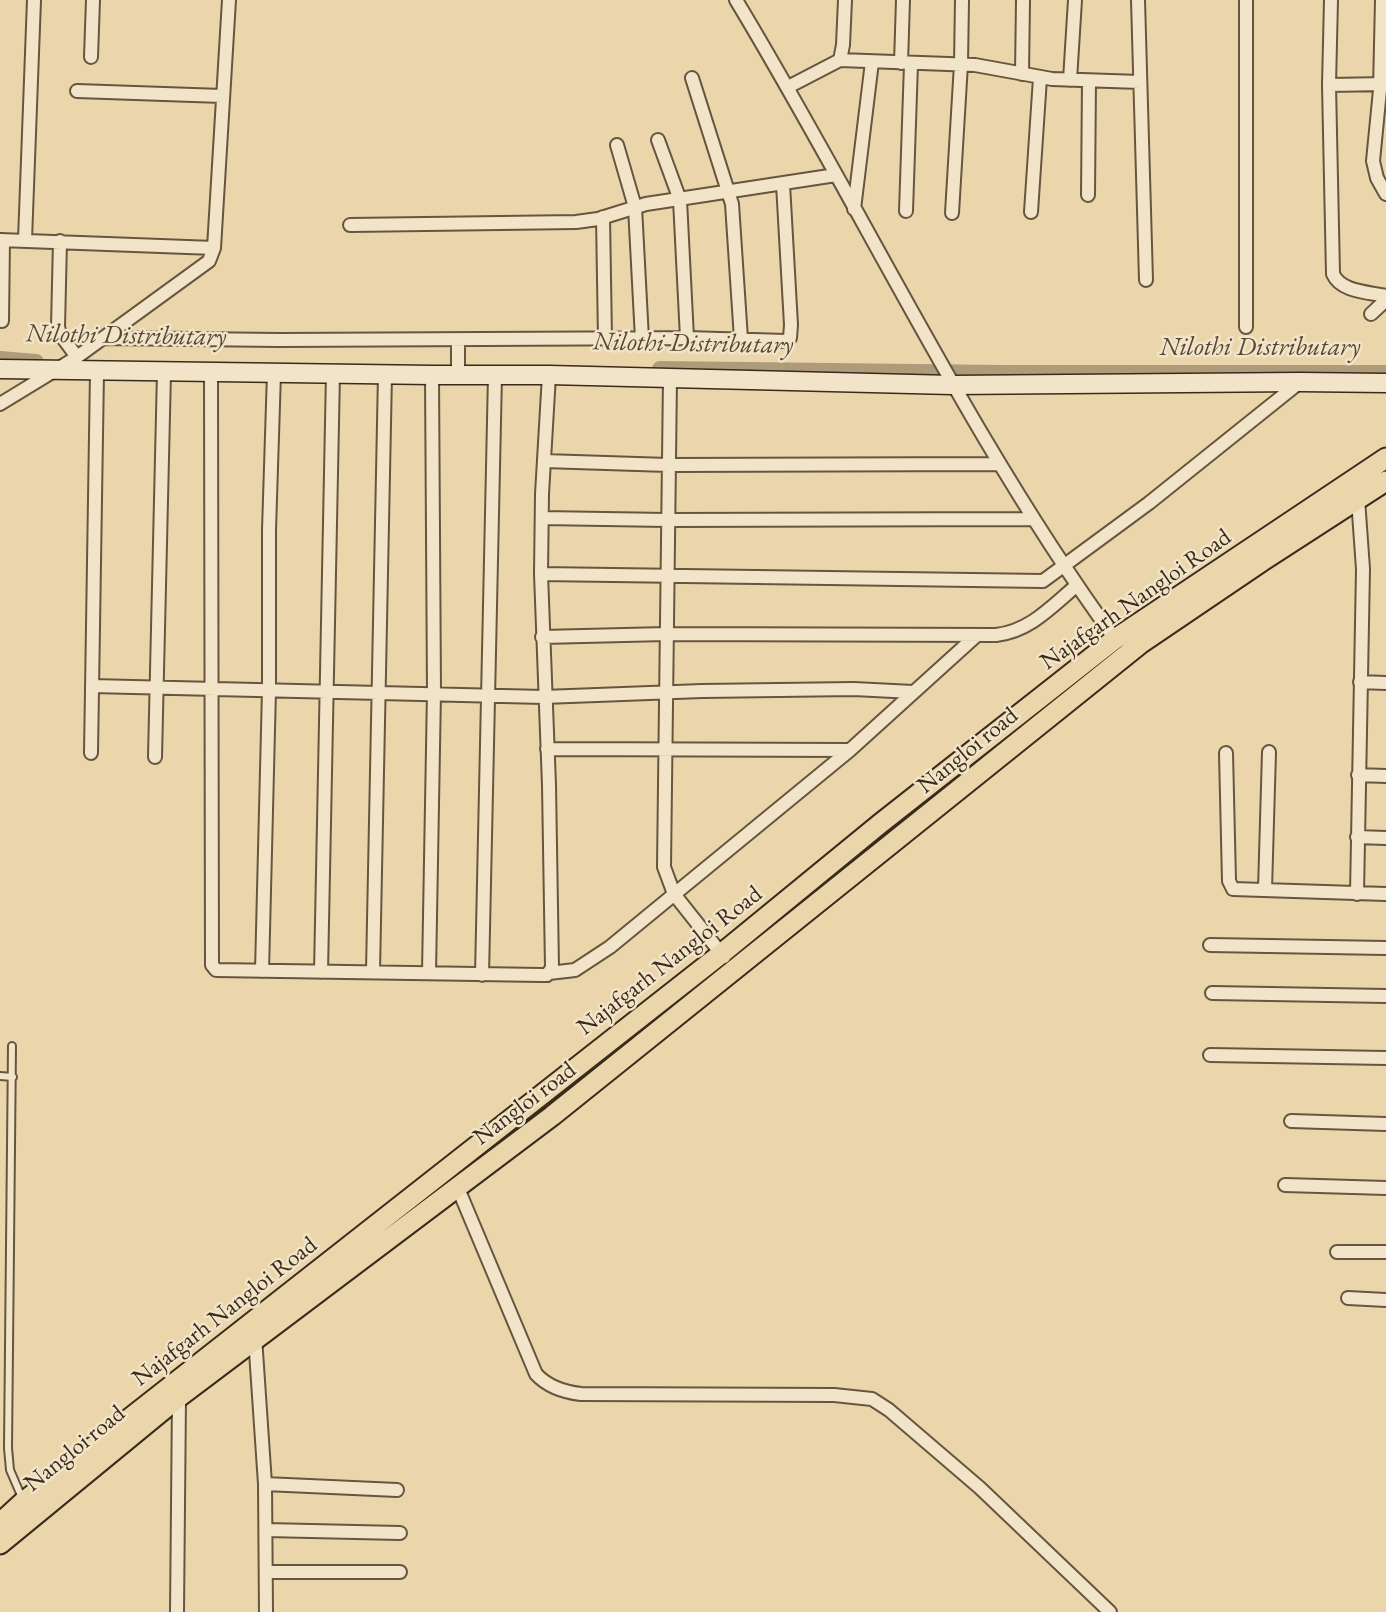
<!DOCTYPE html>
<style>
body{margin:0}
canvas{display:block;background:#ebd5ab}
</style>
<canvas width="1386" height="1612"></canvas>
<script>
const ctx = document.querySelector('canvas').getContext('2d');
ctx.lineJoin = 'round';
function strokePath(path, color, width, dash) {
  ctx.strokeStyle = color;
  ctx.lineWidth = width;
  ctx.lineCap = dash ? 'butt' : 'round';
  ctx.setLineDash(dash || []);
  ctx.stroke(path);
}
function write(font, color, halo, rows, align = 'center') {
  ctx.font = font + ' "EB Garamond",serif';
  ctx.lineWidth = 5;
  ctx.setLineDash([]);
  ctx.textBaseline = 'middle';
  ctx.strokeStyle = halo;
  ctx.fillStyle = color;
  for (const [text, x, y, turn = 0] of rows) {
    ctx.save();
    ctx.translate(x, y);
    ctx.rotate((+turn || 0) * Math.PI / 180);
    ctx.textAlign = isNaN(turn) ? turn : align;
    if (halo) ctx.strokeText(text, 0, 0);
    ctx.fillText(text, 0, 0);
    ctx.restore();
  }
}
strokePath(new Path2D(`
 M0,359L36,362
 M660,369L1001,373H1386`), '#ae9b7a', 16);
const lane = new Path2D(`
 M12,1046L8,1448L10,1470L23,1500
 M0,1076L13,1077`);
const street = new Path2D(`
 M736,0C864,212 969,438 1115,639
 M1138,0L1146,280
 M1331,0L1329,85L1333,274C1341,292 1368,292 1386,296
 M1382,0L1380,90L1373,161L1377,178L1386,194
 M91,57L93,0
 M840,60L975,65L1052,79L1140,82
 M901,63L903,0
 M1022,74L1023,0
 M692,78L732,204L741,339
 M1070,80L1075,0
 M1329,85L1386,84
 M788,87L840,60L843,45L845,0
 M77,91L222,96
 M658,140L680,200L687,338
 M617,145L635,207L642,339
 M1088,195L1089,81
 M854,209L872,62
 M906,211L911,64
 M1031,212L1040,78
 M952,213L961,64L962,0
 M603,217L605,339
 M350,225L576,222L598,219L646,204L836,175
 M0,240L214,248
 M25,240L34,0
 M60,241L58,327L60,334L77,357
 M1371,314L1386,300
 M2,321L3,240
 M1246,327V0
 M104,338L279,340L687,338L786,341L790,338L791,325L783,184
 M211,373L212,965L216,970L542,975H547L552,968L549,785L541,574L542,494L549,375
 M458,376V340
 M670,378L664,867L674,894L724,957
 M0,404L77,357L209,261L214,248L229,0
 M544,461L668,465L999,464
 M542,518L667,520L1034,519
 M541,574L1043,581L1149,503L1300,382
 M542,637L666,634L996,635C1030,631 1051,607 1076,586
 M1360,682L1386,683
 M92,686L544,697L702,691L854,689L913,692
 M547,749L850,750
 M91,753L97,372
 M1226,753L1229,881L1233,889L1386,894
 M155,757L164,372
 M1358,775L1386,776
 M1357,837L1386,838
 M1265,890L1269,752
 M1357,894L1363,569L1358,499
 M1210,945L1386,948
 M262,971L269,690V530L274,373
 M373,971L385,374
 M321,972L333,373
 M429,973L434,692L432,375
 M549,973L575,970L610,947L850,750L977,635
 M482,975L495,375
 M1212,993L1386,996
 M1210,1055L1386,1058
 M1291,1121L1386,1124
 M1285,1185L1386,1188
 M457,1186L536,1374C548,1387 563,1392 581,1394L834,1395L872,1399L889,1410L980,1488L1110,1612
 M1337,1252H1386
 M1348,1298L1386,1300
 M255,1337L265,1484L266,1612
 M265,1484L397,1490
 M266,1530L400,1533
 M267,1572H400
 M177,1612L179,1397`);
const secondary = new Path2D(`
 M0,369L432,375H549L952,385L1300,382L1386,383`);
const primary = new Path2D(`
 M0,1523L23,1502L721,954L881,823L1115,639L1386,458
 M0,1544L179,1397L552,1116L1140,644L1264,560L1386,481`);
strokePath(lane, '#66563f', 10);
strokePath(street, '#66563f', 16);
strokePath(secondary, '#392b1b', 21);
strokePath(primary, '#392b1b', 23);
strokePath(lane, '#f2e4c8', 6);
strokePath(street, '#f2e4c8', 12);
strokePath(secondary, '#f2e4c8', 18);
strokePath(primary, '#ebd5ab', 19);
write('24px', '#392b1b', '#f2e4c8', [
 ["Najafgarh Nangloi Road",1136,600,-35],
 ["Nangloi road",968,751,-39],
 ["Najafgarh Nangloi Road",670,961,-38],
 ["Nangloi road",525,1104,-37],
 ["Najafgarh Nangloi Road",225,1312,-38],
 ["Nangloi road",75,1449,-39]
]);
write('italic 26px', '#564733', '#f2e4c8', [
 ["Nilothi Distributary",126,336,1],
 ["Nilothi Distributary",693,344,1],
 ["Nilothi Distributary",1260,348]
]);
</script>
